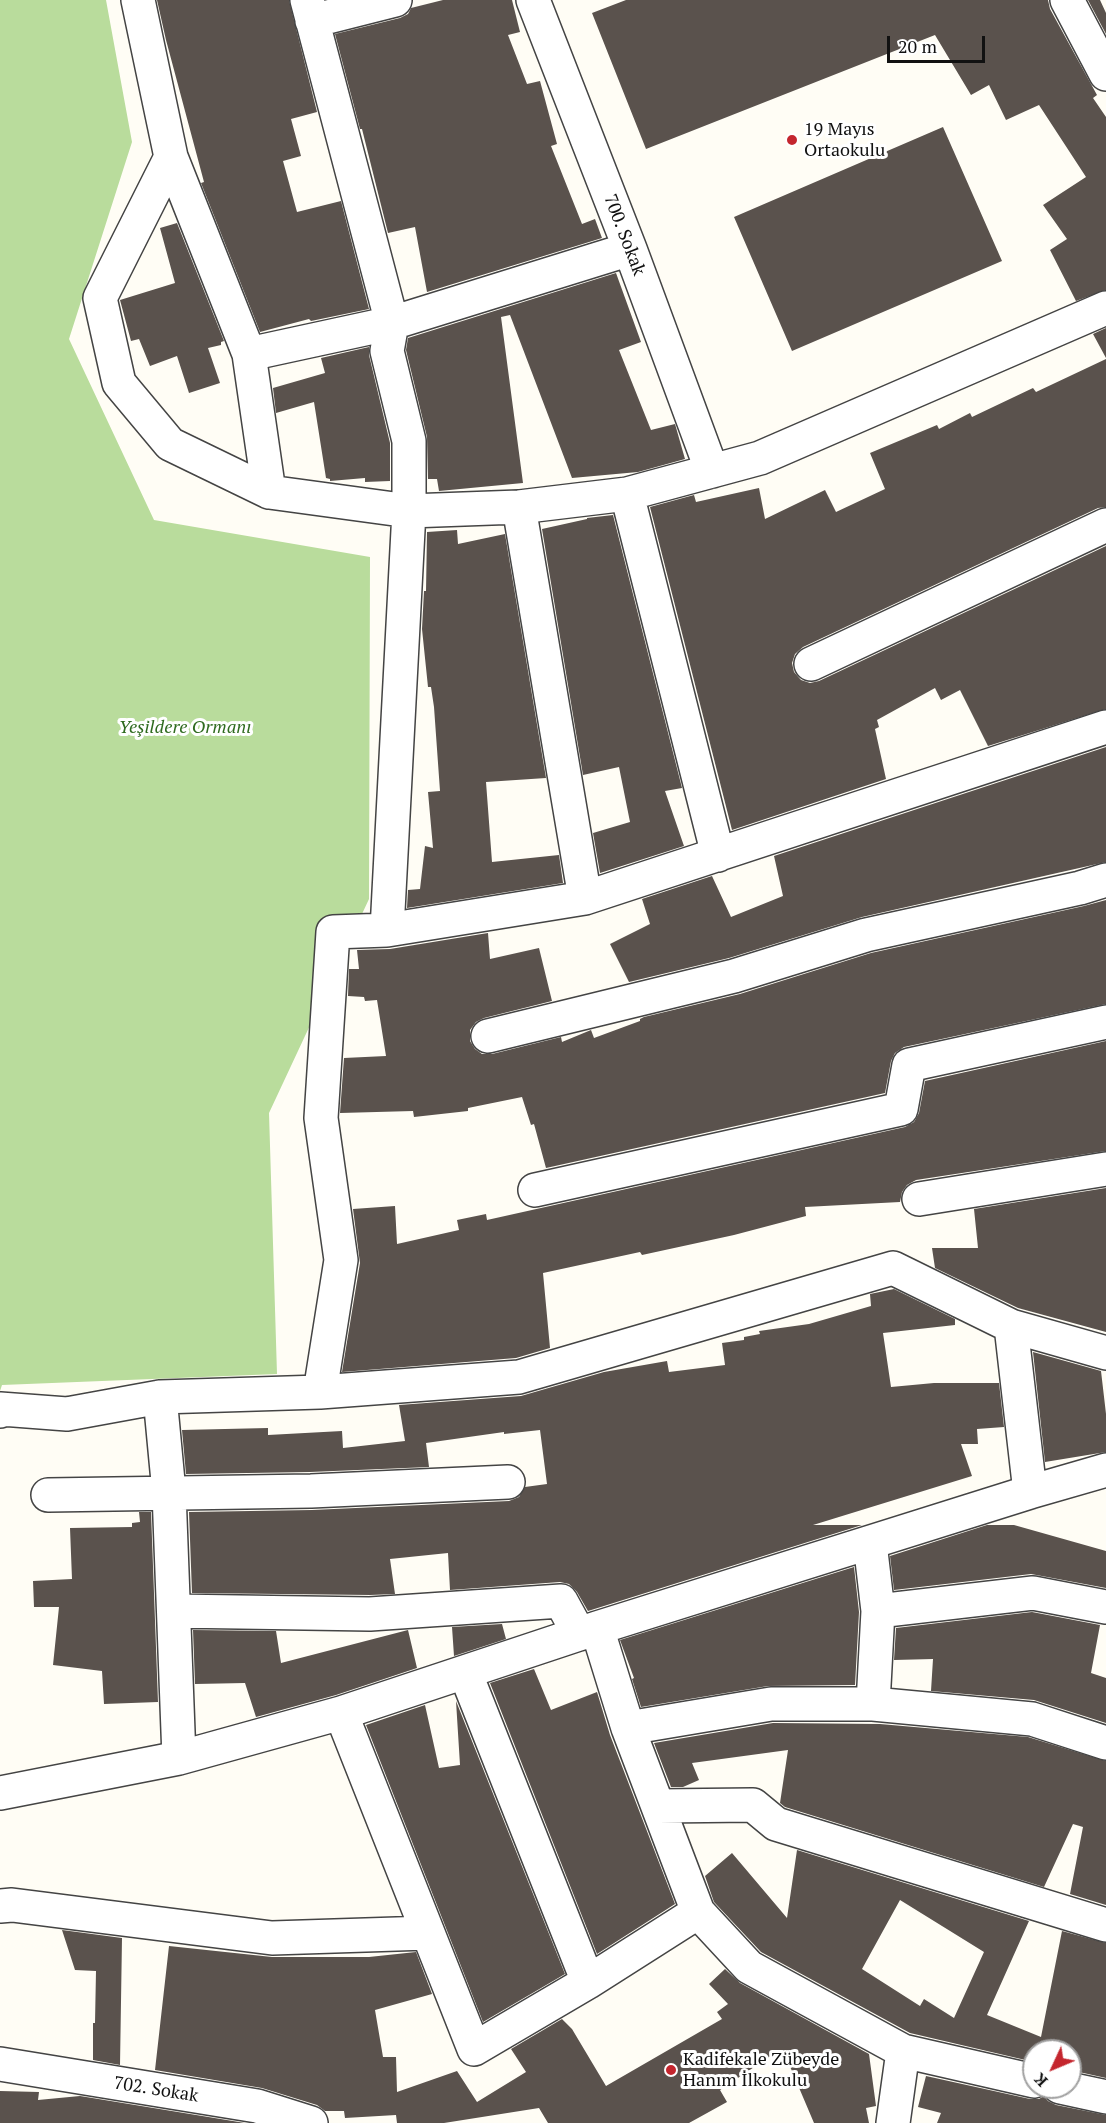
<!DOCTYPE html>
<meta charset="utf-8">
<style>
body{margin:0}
#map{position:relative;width:1106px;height:2123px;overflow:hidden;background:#fffdf5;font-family:"PT Serif",serif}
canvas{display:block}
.north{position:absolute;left:1022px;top:2039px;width:60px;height:60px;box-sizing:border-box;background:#fff;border:2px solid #a0a0a0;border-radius:50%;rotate:226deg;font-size:16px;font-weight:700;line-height:24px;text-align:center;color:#111}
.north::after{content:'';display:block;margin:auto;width:21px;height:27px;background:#c4262e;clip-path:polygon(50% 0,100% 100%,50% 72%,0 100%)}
.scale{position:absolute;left:887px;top:36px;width:98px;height:27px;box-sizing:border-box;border:3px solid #111;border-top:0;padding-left:8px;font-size:18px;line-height:21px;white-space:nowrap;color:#111;-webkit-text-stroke:4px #fff;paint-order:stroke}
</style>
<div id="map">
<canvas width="1106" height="2123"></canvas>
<div class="north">K</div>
<div class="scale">20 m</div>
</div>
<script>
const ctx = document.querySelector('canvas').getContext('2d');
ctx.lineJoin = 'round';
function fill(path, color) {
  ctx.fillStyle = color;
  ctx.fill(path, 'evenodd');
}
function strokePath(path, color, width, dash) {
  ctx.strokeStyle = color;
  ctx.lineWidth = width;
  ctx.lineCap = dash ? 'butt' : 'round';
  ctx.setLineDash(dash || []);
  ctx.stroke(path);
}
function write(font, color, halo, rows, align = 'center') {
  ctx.font = font + ' "PT Serif",serif';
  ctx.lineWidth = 6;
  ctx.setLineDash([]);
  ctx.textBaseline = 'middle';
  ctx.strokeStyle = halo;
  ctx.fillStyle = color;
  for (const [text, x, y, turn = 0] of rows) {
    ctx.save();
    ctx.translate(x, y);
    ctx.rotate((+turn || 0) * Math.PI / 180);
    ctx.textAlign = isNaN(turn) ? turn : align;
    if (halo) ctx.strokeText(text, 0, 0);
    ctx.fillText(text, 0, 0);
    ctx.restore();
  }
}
fill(new Path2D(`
 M0,0H106L132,142L69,339L154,520L370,557L369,899L269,1113L277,1374L2,1385L0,1391Z`), '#b9dc9c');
fill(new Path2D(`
 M157,0H289L317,112L291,119L301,156L283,161L297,212L341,201L369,309L311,321L309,319L260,332L201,183L204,182L166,40Z
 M443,0H512L520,32L508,35L527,84L540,81L557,144L551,146L582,224L595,219L602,238L427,292L415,227L388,233L362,129H360L335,34L400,18L408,14L411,8Z
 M626,0H1048L1050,9L1097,95L1093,98L1106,117V290L1076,301L1050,250L1067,239L1043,205L1086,177L1039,105L1006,120L989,85L971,95L935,35L646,149L592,13Z
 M1088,0H1100L1106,13V34Z
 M943,127L1002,261L792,351L734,217Z
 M177,223L224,341L221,342V345L208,348L220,383L189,393L177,356L150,366L139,339L131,341L120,300L175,283L160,228Z
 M616,273L641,342L619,350L651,430L675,424L685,459L638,472L572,478L510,315L501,317L523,483L439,491L437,479H428L427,437L406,350L408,338Z
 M1106,328V358L1093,334Z
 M369,347V355L390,443V481L365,482V478L330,481V479L326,478L314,402L276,413L273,388L325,373L321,358Z
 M1106,359V507L1098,508L803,647L795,654L792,663L794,672L801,680L810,683L819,681L1106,546V709L988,746L960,690L941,700L935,688L877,720L879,727L875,729L886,779L732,830L650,507L694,495L696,502L759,488L765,519L825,490L836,512L885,489L870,453L937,425L939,429L970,413L972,417L1033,388L1036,392Z
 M613,515L682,788L665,791L684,846L600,873L593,833L630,822L619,767L583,775L542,529L587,519V518Z
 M457,530L458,544L505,534L546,778L486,782L492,862L559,855L563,883L407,908L408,890L420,889L425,846L433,848L428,792L440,791L434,707L431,687H428L422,629L424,591H426L427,532Z
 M1106,747V862L862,917L729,958L629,982L610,944L650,924L642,899L712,876L731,917L783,896L774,856Z
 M1106,900V1004L904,1047L895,1053L891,1061L885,1093L546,1168L534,1124L531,1125L522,1097L468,1108V1111L414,1117L413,1111L340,1113L344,1058L386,1056L377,1000L365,1001L364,997L348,996L349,969H359L357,950L390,949L488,933L490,959L539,948L552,1001L484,1018L476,1022L470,1030V1041L475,1049L482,1054H492L561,1037L562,1042L591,1030L594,1038L640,1021V1019L644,1017L740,994L871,953L1084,906Z
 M1106,1041V1151L916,1180L907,1185L902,1192L900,1202L805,1207L806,1216L734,1235L642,1255L640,1252L543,1273L550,1348L516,1358L342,1372L360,1263L353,1209L395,1206L397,1244L459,1230L457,1220L486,1214L487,1220L905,1127L914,1122L919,1113L925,1081Z
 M1106,1188V1332L1018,1308L935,1268L932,1248H978L974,1209Z
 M894,1289L955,1319V1325L883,1333L891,1387L934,1383H999L1004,1427L977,1429L978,1444H961L972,1476L813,1525H862L588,1611L577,1592L569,1584L560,1582L450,1590L448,1553L390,1559L395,1594L370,1595L192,1593L189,1512L312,1510L509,1501L519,1497L525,1487L547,1484L540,1430L504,1434V1432L426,1443L429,1467L310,1472L186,1474L182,1430L268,1428V1435L342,1431L343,1448L405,1441L399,1405L521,1396L604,1372L667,1361L669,1372L725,1365L722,1343L744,1340V1337L760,1334L759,1331L809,1324L871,1306L870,1294Z
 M1033,1352L1101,1371L1106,1414V1452L1045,1462Z
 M139,1512H151L158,1702L104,1704L102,1671L53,1665L59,1607H34L33,1581L72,1579L70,1528L132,1527V1523L140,1522Z
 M987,1525H1014L1106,1551V1588L1031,1574L894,1590L890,1556Z
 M854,1567L859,1612L855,1685L768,1686L641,1707L632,1679L634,1678L620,1640Z
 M1032,1612L1100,1625L1091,1673L1106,1678V1723L1034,1700L931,1691L933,1659L894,1660L896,1628Z
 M502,1624L506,1639L454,1656L452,1627Z
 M193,1630L276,1631L281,1663L408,1630L417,1668L336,1695L256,1717L245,1683L195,1684Z
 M534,1669L551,1710L597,1692L610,1735L675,1904L597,1954L490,1683Z
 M456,1701L565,1974L483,2022L366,1725L425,1705L439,1768L460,1765Z
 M773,1723L880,1724L1028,1737L1106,1761V1905L1070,1894L1083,1827L1073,1824L1044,1887L785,1807L780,1803L788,1750L692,1763L699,1780L683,1787H671L654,1743Z
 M797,1850L1029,1921L987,2015L1041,2037L1062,1931L1106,1943V2078L1070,2070V2051H1034V2062L910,2033L761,1952L714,1902L705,1876L732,1853L787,1918ZM900,1900L984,1952L954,2018L924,1999L920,2006L862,1969Z
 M62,1930L122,1938L120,2065L93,2060V2023H95L96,1971L75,1970Z
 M169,1946L272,1957H369L416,1952L432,1994L375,2010L383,2057H396L397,2092L457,2071L477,2102L526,2072L511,2049L562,2019L572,2029L606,2086L722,2019L717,2012L728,2004L709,1984L725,1969L740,1983L869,2054L876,2106L866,2108L869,2123H814L783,2050L778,2053V2051L720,2090L727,2102L689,2123H548L539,2108L444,2123H397L396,2115L345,2118L344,2111H325L317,2105L262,2088L155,2070Z
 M926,2076L1030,2099H1039L1044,2096L1048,2101L1056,2105L1106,2115V2123H937L941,2113L918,2107Z
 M0,2091L39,2092L38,2100L80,2096L245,2123H0Z`), '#5a524d');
const minor = new Path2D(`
 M138,0L171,157L100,298L119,383L170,444L269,492L409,511L519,507L627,494L760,458L1106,308
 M307,0L392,323L387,351L409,441V511L387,930
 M533,0L630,249L712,471
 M1067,0L1106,74
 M312,21L395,0
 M171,157L249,354L269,492
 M249,354L392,323L630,249
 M627,494L718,855
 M519,507L585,898
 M811,664L1106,525
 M488,1036L734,976L866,935L1080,888L1106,880
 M535,1190L901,1109L909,1065L1106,1022
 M919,1199L1106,1169
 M1011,1326L1030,1492
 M320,1392L341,1260L321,1118L333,932L387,930L585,898L1106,727
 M160,1397L169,1492L179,1758
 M0,1411V1409L67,1414L160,1397L320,1392L519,1377L893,1268L1011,1326L1106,1353
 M48,1495L311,1491L508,1482
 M870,1543L878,1611L873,1704
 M174,1611L370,1614L561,1601L579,1634
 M878,1611L1033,1593L1106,1607
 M597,1628L628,1728L698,1912L749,1967L903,2051L1034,2081
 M465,1672L588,1982
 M341,1713L474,2049L588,1982L698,1912
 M628,1728L771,1704H873L1032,1719L1106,1743
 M0,1793L179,1758L341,1713L597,1628L1030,1492L1106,1470
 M658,1806L753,1805L776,1824L1106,1925
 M0,1906L12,1905L272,1938L428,1933
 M0,2064L257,2106L311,2123
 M1060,2087L1106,2097
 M893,2123L903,2051`);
strokePath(minor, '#444', 36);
strokePath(minor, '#fff', 33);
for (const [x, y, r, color] of [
 [792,140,6,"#c4262e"],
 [671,2070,6,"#c4262e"]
]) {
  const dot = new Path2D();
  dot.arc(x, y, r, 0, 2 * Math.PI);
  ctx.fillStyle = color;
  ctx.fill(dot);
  strokePath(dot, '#fff', 2);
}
write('18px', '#111', '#fff', [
 ["19 Mayıs",804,130],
 ["Ortaokulu",804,151],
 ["Kadifekale Zübeyde",683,2060],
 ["Hanım İlkokulu",683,2081]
], 'left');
write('18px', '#111', '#fff', [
 ["700. Sokak",624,235,69],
 ["702. Sokak",156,2090,9]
]);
write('italic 18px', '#2f6b1f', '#fff', [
 ["Yeşildere Ormanı",185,728]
]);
</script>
